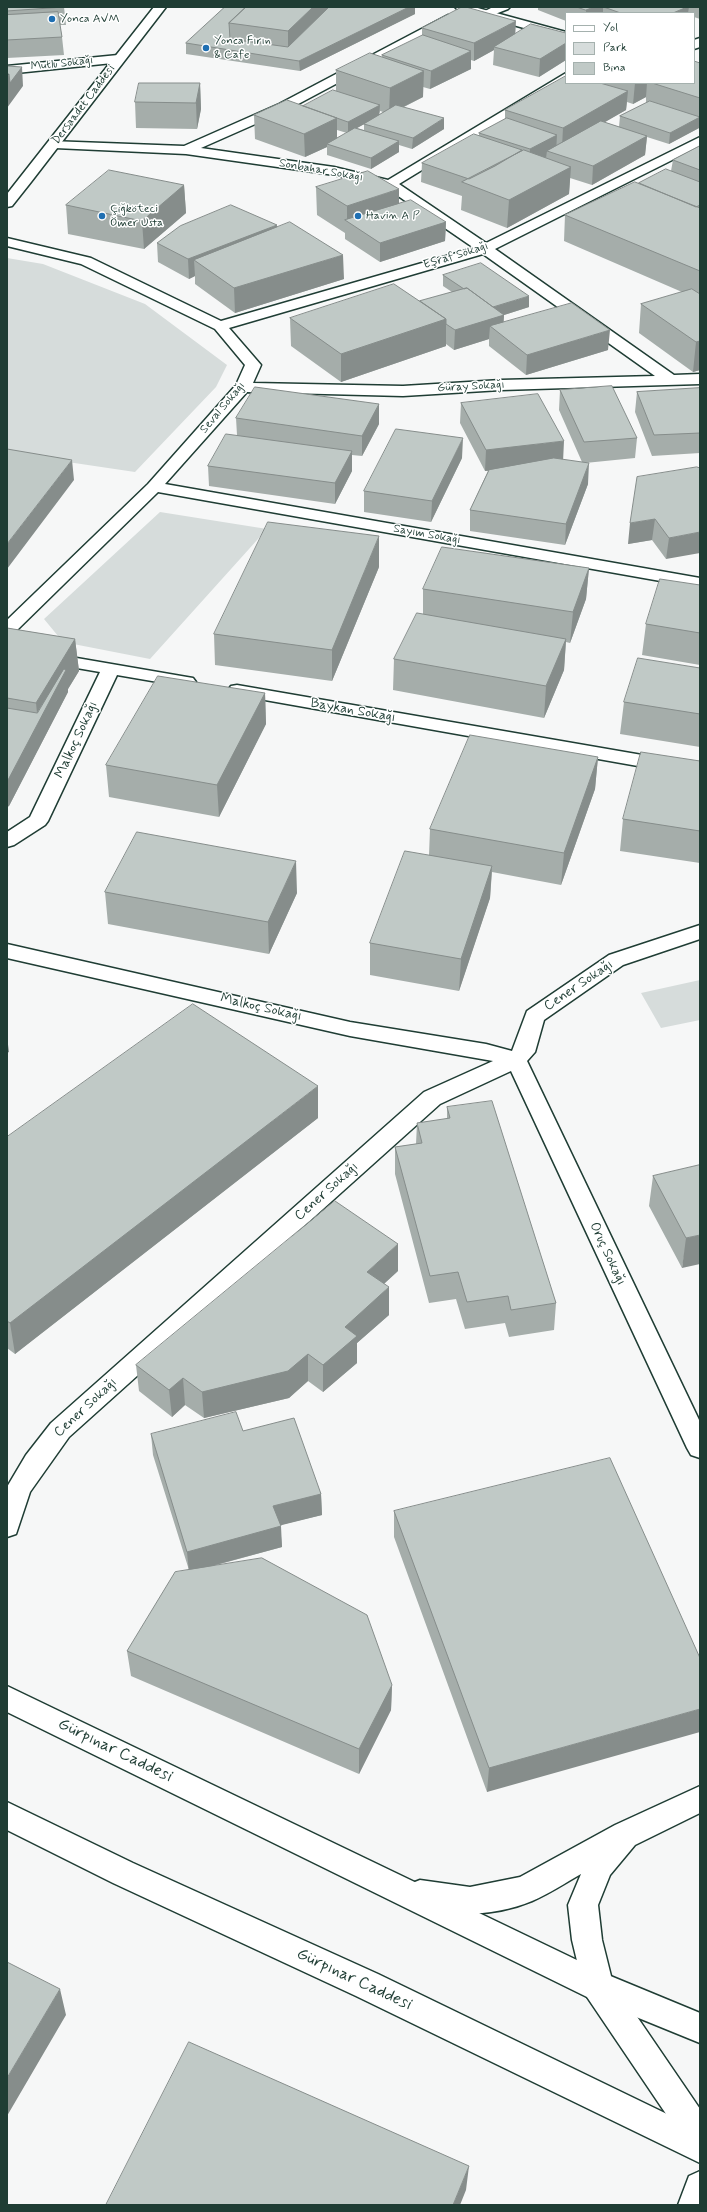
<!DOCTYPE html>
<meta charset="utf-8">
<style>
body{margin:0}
#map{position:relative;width:707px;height:2212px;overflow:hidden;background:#f6f7f7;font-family:Mynerve,sans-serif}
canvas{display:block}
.frame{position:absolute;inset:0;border:8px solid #1f3d34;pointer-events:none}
.legend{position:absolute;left:565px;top:12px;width:130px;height:72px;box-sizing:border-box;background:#fff;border:1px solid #a5b1ae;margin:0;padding:5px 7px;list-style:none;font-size:12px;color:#1f3d34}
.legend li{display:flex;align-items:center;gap:8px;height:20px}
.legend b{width:20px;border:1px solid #a5b1ae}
</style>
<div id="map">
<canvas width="707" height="2212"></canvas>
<div class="frame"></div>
<ul class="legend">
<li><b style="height:5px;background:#fff"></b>Yol</li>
<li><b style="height:11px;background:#d6dcdb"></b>Park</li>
<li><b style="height:11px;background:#c0c9c6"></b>Bina</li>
</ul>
</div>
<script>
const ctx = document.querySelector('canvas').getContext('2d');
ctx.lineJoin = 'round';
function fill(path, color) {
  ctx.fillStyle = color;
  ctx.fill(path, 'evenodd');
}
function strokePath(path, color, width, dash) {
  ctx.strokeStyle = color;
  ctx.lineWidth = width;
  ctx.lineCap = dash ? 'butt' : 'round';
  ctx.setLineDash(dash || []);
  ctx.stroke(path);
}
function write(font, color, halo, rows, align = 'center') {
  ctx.font = font + ' Mynerve,sans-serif';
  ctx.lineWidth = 3;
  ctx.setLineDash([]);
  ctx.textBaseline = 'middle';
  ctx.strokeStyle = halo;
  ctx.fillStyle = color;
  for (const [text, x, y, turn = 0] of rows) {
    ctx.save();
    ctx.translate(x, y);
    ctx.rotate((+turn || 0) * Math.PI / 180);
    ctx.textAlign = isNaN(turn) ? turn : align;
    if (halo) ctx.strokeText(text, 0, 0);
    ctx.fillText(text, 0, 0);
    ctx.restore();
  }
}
fill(new Path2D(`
 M7,258L43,264L145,304L227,365L216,387L135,472L7,453Z
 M160,512L267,529L150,659L63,642L44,619Z
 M700,980V1020L661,1028L641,993Z`), '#d6dcdb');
const minor = new Path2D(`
 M493,7H510L508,9L485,18L479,14Z
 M448,15L454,19L452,22L287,110L201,148L334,167L388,180L566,73V82L399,184L486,243L700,137V146L495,249L674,375L700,374V384L501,390L403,396L247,392L165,484L700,578V588L158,492L13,634L7,635V620L148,484L236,385L245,365L215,329L81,264L7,246V238L91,258L221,321L474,248L385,187L334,175L186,154L55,148L49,144L50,141L184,146L279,104ZM483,254L655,376L501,380L403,386L253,383L261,365L229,328Z
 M700,38V47L694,49V40Z
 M118,55L124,59L122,62L7,74V66Z
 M7,646L187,677L193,678L196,682L193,686L187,687L117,675L48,821L45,825L14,845L7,847V832L30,817L100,672L7,656Z
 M237,685L700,765V777L231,694L228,690L231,686Z
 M700,925V939L623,965L544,1020L535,1052L527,1061L700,1422V1458L691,1455L687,1448L511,1071L440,1104L69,1437L30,1492L16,1534L7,1537V1487L26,1455L51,1423L424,1092L493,1061L350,1036L7,958V944L350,1022L486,1044L512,1051L527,1011L609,955Z
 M700,2171V2205H678L689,2176Z`);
const tertiary = new Path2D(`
 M455,7H474L566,32V40L457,9Z
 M700,1786V1813L635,1845L610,1875L598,1905L602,1940L612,1980L700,2109V2153L689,2148L587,1997L583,1986L572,1940L568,1905L581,1874C565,1883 549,1894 532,1901C496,1916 446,1919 410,1904L405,1894L410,1884L420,1880L470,1887L520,1877L615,1825Z`);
const secondary = new Path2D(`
 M154,7H166L31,182L12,206L7,207V194Z
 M7,1686L608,1975L700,2013V2043L587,1997L7,1712Z
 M7,1802L133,1863L378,1974L700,2130V2163L356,1996L113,1883L7,1830Z`);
strokePath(minor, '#1f3d34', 3);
strokePath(tertiary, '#1f3d34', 3);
strokePath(secondary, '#1f3d34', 3);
fill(minor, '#fff');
fill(tertiary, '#fff');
fill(secondary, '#fff');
fill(new Path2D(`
 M7,7H64L66,25H60L62,37L64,55L7,58Z
 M225,7H415V14L300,71L186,54V43Z
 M538,7H700V19L694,17V13H566V21L538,10Z
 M422,28L515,34L566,33V60L539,77L493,65L494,50L474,61L471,60V69L430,89L423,87V97L404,107L444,129L412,149L399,145V152L371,169L327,155V147L305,157L255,139L254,115L303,106L336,91V70L382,57V55L422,36ZM380,111L383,112L379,115ZM364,124V130L357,128ZM337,130L347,133L337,138Z
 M700,63V125L699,124V128L669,144L647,137L645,155L592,185L570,178L569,194L507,228L461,210L462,196L421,182L422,163L479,136V133L505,119V110L566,83H694ZM646,97V103L620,116L619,127L604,122L626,110L627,102L633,104Z
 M200,83L201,109L197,129L136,128L135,102Z
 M700,146V370L693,372L639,333L641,304L682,292L564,241L565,215L639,183L671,171L673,160Z
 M184,185L186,213L144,249L68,234L66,205Z
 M316,187L399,203L446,222L445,241L380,262L345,239V233L317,215Z
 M277,227L344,279L235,313L195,284V276L189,279L158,262L157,243Z
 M443,275L529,307L504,315L503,323L608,350L526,375L489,346V339L454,350L446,344V346L341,382L291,346L290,318L420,301L452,292L443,286Z
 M700,388V453L652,456L635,412L637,392Z
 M560,390L637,438L635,458L585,463L588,484L565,545L470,531V510L488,471H485L460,423L461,403L563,460L582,462L559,410Z
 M379,404V424L362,456L352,455V471L335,504L209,486L208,466L237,435L236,418Z
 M462,458L431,522L364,512V491Z
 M697,467L666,559L652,540L628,544Z
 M379,567L332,681L215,665L214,634Z
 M589,568L586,599L570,643L566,642L564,670L544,718L393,690L394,659L423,614V589Z
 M700,585V665L642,655L646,624Z
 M7,628L75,639L79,671L68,689V692L9,806L7,807Z
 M700,668V747L620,734L624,702Z
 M265,693L266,724L219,817L109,797L106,765Z
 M598,757L595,789L561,885L492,872L490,898L459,991L370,975V943L429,855L430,829Z
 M700,761V863L620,851L623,819Z
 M105,892L297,893L269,954L108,924Z
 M447,1107L556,1303L554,1330L509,1337L505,1323L465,1329L456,1299L429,1303L395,1174V1147L416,1144L417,1123L447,1119Z
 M318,1118L15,1354L7,1348V1137Z
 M700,1165L682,1268L649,1206L653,1176Z
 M398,1271L384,1284L389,1315L357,1343V1363L323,1392L308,1381L289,1398L204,1418L185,1405L172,1417L139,1391L136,1365Z
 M243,1431L321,1494L322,1515L280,1525L282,1547L213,1566L392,1685L391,1710L359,1774L131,1676L127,1651L189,1570L153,1455L151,1434Z
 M394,1511L700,1658L487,1792L394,1537Z`), '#a5adaa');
fill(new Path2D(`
 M313,7H339L288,58V31Z
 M409,7H415V14L300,71L299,61Z
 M594,7H603V13H586V10Z
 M687,7H689L688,13H673Z
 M516,21L515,39L494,47V50L474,61V43Z
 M566,43V60L539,77L540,59Z
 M471,51V69L430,89L431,71Z
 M22,67L23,86L7,108V77L9,74Z
 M424,71L423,97L389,114L390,88Z
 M200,83L201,109L197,129L196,103Z
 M635,83H647L646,97L633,104Z
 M628,91L626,110L562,147L563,128Z
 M380,105L379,116L348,133V122Z
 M700,117L699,128L669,144L670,133Z
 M337,118V141L327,144V147L305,157L304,134Z
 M444,118V129L412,149L413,138Z
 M557,135L556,153L547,151L546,158L529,168L530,149Z
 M647,136L645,155L592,185L593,166Z
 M399,141V152L371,169V158Z
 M522,150L521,169L470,179Z
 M571,167L569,194L507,228L509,200Z
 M184,185L186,213L144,249L142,221Z
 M399,189V217L347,221V206Z
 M446,222L445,241L380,262V243Z
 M277,225V244L194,260L195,276L189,279L188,259Z
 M343,255L344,279L235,313L234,288Z
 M529,296V307L504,315L503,335L490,326L489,339L454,350L455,330L491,308Z
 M446,319V346L341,382V354Z
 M610,330L608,350L526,375L527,355Z
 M700,341V370L693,372L696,342Z
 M379,404V424L362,456V436Z
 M463,438L462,458L431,522L432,501Z
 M564,441L563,462L485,471L486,450Z
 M352,451V471L335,504V483Z
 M72,460L74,480L7,569V544Z
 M589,463L588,484L565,545L566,524Z
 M655,519L652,540L628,544L630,523Z
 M700,532V553L666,559L669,538Z
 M379,536V567L332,681V650Z
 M589,568L586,599L570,643L573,612Z
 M75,639L79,671L68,689V692L9,806L7,807V782L38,723L36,703Z
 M566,639L564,670L544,718L546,686Z
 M265,693L266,724L219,817L217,785Z
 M598,757L595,789L561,885L564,853Z
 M296,861L297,893L269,954L268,922Z
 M492,866L490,898L459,991L461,959Z
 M7,1037L9,1052L7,1053Z
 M318,1086V1118L15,1354L10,1323Z
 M700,1235V1264L682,1268L686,1238Z
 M398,1244V1271L367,1299V1272Z
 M389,1287V1315L357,1343V1363L323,1392V1365L345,1327Z
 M308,1354V1381L289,1398L204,1418L202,1392Z
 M183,1378L185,1405L172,1417L169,1390Z
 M321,1494L322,1515L274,1527L273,1506Z
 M281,1526L282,1547L189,1572L187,1552Z
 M392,1685L391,1710L359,1774V1749Z
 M700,1709V1732L487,1792L489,1768Z
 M60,1989L66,2015L7,2116V2078Z
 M469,2166L466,2190L460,2205H453Z`), '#868d8b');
const building = new Path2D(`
 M7,7H64L7,11Z
 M225,7H246L229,23L230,39L288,47L329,7H409L299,61L186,43Z
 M246,7H313L288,31L229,23Z
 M462,7H466L516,21L474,43L422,28Z
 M577,7H594L586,10Z
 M604,7H687L673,13H621Z
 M58,12L62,37L7,40V15Z
 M531,24L566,33V43L540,59L494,47Z
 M423,35L471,51L431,71L382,55Z
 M370,53L424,71L390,88L336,70Z
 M694,61L700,63V98L652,83H694Z
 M7,66L22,67L10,83L9,74H7Z
 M566,76V83H600L628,91L563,128L505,110Z
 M139,83H200L196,103L135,102Z
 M333,90L380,105L348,122L303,106Z
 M287,100L337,118L304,134L254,115Z
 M650,101L700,117L670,133L620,116Z
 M396,105L444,118L413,138L364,124Z
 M507,118L557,135L530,149L479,133Z
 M601,121L647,136L593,166L547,151Z
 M355,128L399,141L371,158L327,144Z
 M474,134L522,150L495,166L469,179L422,163Z
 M700,146V170L673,160Z
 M524,150L571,167L509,200L462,182Z
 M666,169L700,182V205L696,207L639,183Z
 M109,170L184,185L142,221L66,205Z
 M368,171L399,189L347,206L316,187Z
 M635,182L700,208V271L565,215Z
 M411,200L446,222L380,243L345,220Z
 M231,205L277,225L188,259L157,243L180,226Z
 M290,222L343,255L234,288L194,260Z
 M481,263L529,296L493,307L467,288L464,289L443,275Z
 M394,284L446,319L341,354L290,318Z
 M467,288L504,315L455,330L446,324V319L420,301Z
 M692,289L700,294V341L696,342L641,304Z
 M572,303L610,330L527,355L490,326Z
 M612,386L637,438L584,442L560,390Z
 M255,387L379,404L362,436L236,418Z
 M700,388V433L654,435L637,392Z
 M538,394L564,441L486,450L461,403Z
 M396,429L463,438L432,501L364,491Z
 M226,434L352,451L335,483L208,466Z
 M7,449L72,460L7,544Z
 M554,458L589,463L566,524L470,510L489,470Z
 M697,467L700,468V532L669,538L655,519L630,523L637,477Z
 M268,522L379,536L332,650L214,634Z
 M442,547L589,568L573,612L423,589Z
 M660,579L700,585V633L646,624Z
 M417,613L566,639L546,686L394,659Z
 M7,628L75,639L36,703L7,698Z
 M638,658L700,668V714L624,702Z
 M64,669L66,670L7,782V708L37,713Z
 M158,676L265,693L217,785L106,765Z
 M470,735L598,757L564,853L430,829Z
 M641,752L700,761V831L623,819Z
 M137,832L296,861L268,922L105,892Z
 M405,851L492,866L461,959L370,943Z
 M193,1004L318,1086L10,1323L7,1321V1137Z
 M492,1101L556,1303L511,1310L508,1296L467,1302L458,1272L430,1276L395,1147L422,1143L417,1123L450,1118L447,1107Z
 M700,1165V1235L686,1238L653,1176Z
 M335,1201L398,1244L367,1272L389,1287L345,1327L357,1336L323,1365L308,1354L288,1371L202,1392L183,1378L169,1390L136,1365Z
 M236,1412L243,1431L294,1418L321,1494L273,1506L281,1526L187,1552L151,1434Z
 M610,1458L700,1658V1709L489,1768L394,1511Z
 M262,1558L367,1615L392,1685L359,1749L127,1651L175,1572Z
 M7,1962L60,1989L7,2078Z
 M189,2042L469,2166L453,2205H106Z`);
fill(building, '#c0c9c6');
strokePath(building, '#868d8b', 1);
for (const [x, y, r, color] of [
 [52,19,4,"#1f6fb2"],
 [206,48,4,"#1f6fb2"],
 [102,216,4,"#1f6fb2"],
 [358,216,4,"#1f6fb2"]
]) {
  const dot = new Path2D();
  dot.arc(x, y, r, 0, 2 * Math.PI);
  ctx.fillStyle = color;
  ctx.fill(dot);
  strokePath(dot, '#fff', 1.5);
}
write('12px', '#1f3d34', '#fff', [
 ["Yonca AVM",60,19],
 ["Yonca Fırın",214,41],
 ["& Cafe",214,55],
 ["Çiğköteci",110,209],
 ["Ömer Usta",110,223],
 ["Havin A P",366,216]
], 'left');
write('12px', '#1f3d34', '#fff', [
 ["Mutlu Sokağı",62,64,-6],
 ["Dersaadet Caddesi",84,105,-53],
 ["Sonbahar Sokağı",321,171,10],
 ["Eşraf Sokağı",456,256,-17],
 ["Güray Sokağı",471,387,-3],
 ["Seval Sokağı",223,408,-50],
 ["Sayım Sokağı",427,535,10]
]);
write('14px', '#1f3d34', '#fff', [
 ["Baykan Sokağı",353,711,10],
 ["Malkoç Sokağı",77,740,-65],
 ["Cener Sokağı",579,986,-34],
 ["Malkoç Sokağı",261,1008,13],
 ["Cener Sokağı",327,1192,-42],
 ["Oruç Sokağı",607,1254,65],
 ["Cener Sokağı",86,1408,-43]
]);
write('17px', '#1f3d34', '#fff', [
 ["Gürpınar Caddesi",115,1751,26],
 ["Gürpınar Caddesi",354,1980,25]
]);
</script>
